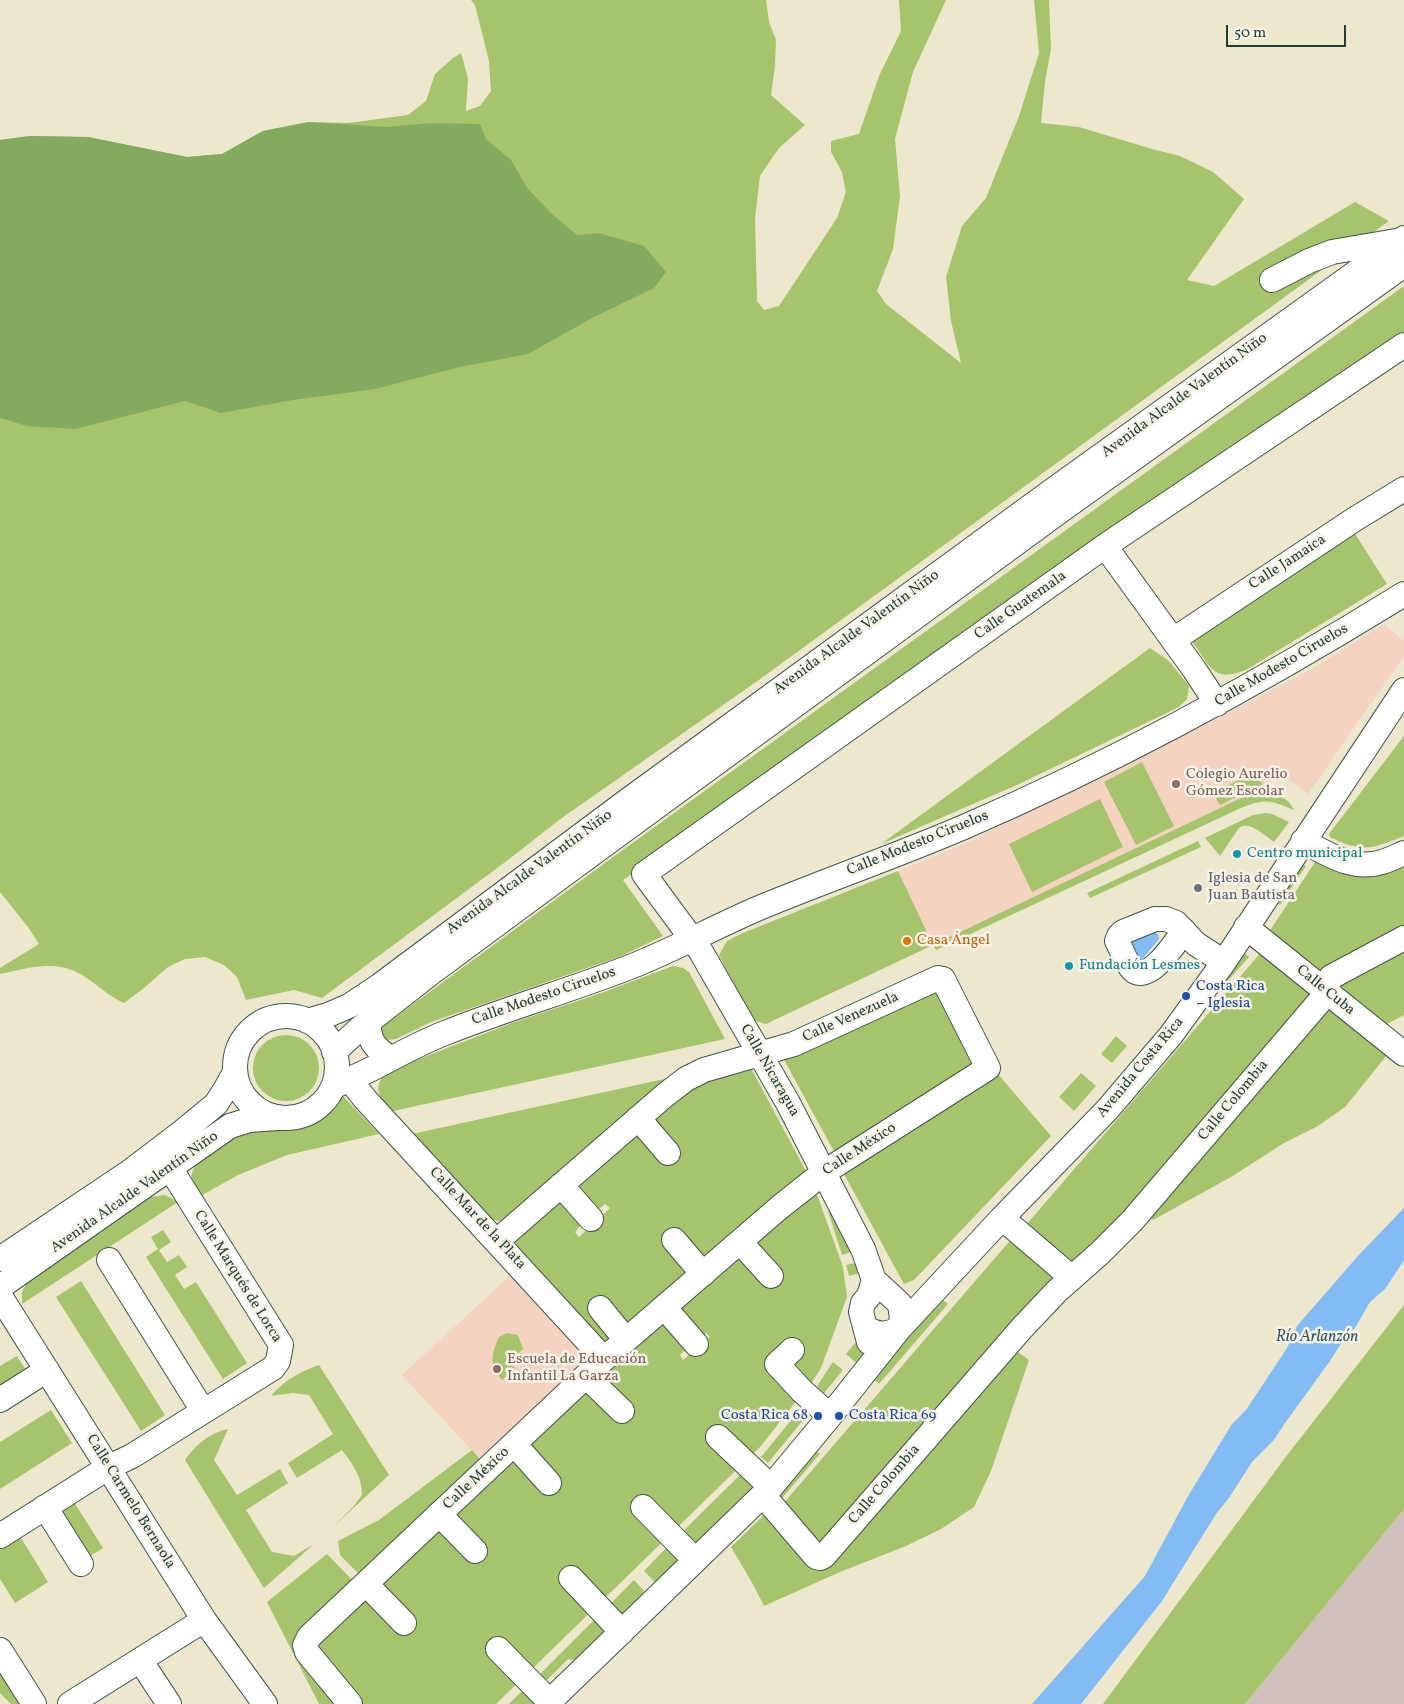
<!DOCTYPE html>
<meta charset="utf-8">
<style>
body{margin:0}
#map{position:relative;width:1404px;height:1704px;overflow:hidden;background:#ede7cd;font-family:Vollkorn,serif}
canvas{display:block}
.scale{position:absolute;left:1226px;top:25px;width:120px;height:22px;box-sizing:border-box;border:2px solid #1f3d34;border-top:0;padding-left:6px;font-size:15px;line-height:18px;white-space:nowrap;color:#1f3d34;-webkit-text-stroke:4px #f7f3e8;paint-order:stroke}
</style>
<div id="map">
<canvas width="1404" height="1704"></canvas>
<div class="scale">50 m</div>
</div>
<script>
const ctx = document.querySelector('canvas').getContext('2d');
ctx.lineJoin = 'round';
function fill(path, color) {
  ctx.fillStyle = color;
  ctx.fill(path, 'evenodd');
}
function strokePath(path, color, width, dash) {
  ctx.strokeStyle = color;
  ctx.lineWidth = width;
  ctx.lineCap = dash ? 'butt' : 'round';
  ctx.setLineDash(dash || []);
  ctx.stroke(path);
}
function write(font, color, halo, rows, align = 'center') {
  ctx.font = font + ' Vollkorn,serif';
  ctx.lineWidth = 5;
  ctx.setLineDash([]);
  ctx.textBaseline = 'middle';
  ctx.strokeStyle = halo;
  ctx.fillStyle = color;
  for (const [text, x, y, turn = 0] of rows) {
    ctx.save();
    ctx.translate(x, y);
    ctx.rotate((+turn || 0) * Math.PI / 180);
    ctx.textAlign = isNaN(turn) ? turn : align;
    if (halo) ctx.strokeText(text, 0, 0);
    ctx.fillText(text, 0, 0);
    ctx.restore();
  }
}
fill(new Path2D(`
 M1384,624L1404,641V656L1308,794L1284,776L1279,782L1273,778L1266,786L933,945L898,871L965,844L1066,792L1204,725L1310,670Z
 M513,1273L592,1363L485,1465L402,1375Z`), '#f4d3c0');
fill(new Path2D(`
 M1404,1509V1704H1245Z`), '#d0c0bc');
fill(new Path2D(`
 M471,0H766L769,22L776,40L775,66L771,95L805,125L779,148L760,176L755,218L757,301L764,310L779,306L837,218L846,192L842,172L831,152V141L859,134L879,76L901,31L899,0H946L913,72L895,139L900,196L893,249L877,291L886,304L961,363L951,321L946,277L962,226L986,198L1019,116L1039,53L1034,0H1049L1051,49L1045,82L1041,123L1079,127L1152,149L1180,156L1213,172L1244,199L1187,280L1214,286L1355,202L1389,221L756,682L559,820L508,860L322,998L294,990L246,1000L237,977L224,965L205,957L185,959L168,967L144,988L124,1003C108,996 97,984 82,975C56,959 28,968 0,974V968L39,944L28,927L0,892V140L30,136L88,137L187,157L222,154L263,131L308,122L348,123L408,115L426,101L435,74L453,58L461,53L468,78L466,111L480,106L491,91L489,61L475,5Z
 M1404,286V336L920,668L623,880L663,936L619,957L431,1022L396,1039L387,1040L382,1039L379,1030L382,1027L609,860Z
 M1352,529L1387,584L1246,670C1213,683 1211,667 1193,643V639Z
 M1150,648L1168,660L1189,686L1187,699L1179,707L1019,784L881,844Z
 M1404,736V836C1372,849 1362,853 1330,837L1329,834Z
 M1142,762L1174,826L1136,845L1104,782Z
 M1250,774L1263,784L1220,805L1213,793Z
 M1266,786L1289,802L1294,810C1271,800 1265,798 1241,808L936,950L933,945L766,1024L753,1020L719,955L727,941L743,933L898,871L933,945Z
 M1100,799L1123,847L1032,892L1009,844Z
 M1266,813L1272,814L1289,822L1274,842C1265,836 1249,820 1239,828L1220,856L1205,838L1253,815Z
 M1198,841L1201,847L1090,898L1087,893Z
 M1319,856L1404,860V933L1317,975L1298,959V953L1269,932Z
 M1299,862L1306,866L1280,905L1273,900Z
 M1404,943V1015L1380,1028L1336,991L1338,979Z
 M1264,949L1317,994L1140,1200L1077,1261L1065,1260L1026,1225Z
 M1241,950L1249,957L1191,1022Z
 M673,966L683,968L689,972L725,1039L393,1111C379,1098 371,1087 388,1071L512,1023L604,992Z
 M934,986L975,1066L837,1157L782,1056Z
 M1326,1002L1387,1055L1345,1107L1318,1126L1284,1143L1231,1177L1153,1220L1147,1212Z
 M253 1068a33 33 0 1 1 66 0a33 33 0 1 1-66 0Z
 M1116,1036L1127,1046L1112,1063L1101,1054Z
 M743,1065L752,1070L808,1175L620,1336L602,1345L515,1247L516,1239L564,1194L586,1219L575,1232L579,1237L610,1208L605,1204L595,1212L569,1188L645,1122L707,1076Z
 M997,1073L1051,1136L914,1280L904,1284L844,1174Z
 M1081,1073L1096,1086L1074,1111L1059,1097Z
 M669,1078L503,1221H498L489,1218L412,1134Z
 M341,1094L379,1134L287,1155L238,1175L197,1198C184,1168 196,1163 219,1146C225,1141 233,1133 241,1130C255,1125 269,1131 283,1131C309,1131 330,1117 341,1094Z
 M815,1189L843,1267L847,1297L821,1368L807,1390L776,1360L801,1395L761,1446L496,1704H361L317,1650L320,1642L595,1379L666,1315L692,1344L680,1355L683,1360L710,1337L706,1333L699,1338L671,1310Z
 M165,1195L178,1202L22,1304V1292L26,1284L150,1197Z
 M834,1209L854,1251L842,1255L828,1211Z
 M163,1230L171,1242L159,1250L167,1262L179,1255L187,1267L175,1275L184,1289L196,1282L247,1363L223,1379L146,1257L158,1249L151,1237Z
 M1014,1236L1051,1271L1052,1281L820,1548L782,1505Z
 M859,1262L861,1273L849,1276L846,1265Z
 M81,1281L165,1415L141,1431L56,1297Z
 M938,1296L948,1304L879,1384L870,1376Z
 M1404,1305V1509L1245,1704H1103L1285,1458Z
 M507,1333L518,1335L523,1349L509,1362L515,1368L502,1380C489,1364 491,1355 499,1337Z
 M860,1341C865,1351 864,1355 859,1365L846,1354L855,1343Z
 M1011,1347L1029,1360L991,1471L974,1507L941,1529L906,1546L840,1572L764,1606L754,1586L731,1547L767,1512L818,1569Z
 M17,1356L27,1372L0,1389V1366Z
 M833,1362L843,1370L824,1393L817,1386Z
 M319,1365L389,1475L332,1528L353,1507L362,1495C362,1476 353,1465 342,1450L297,1478L288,1463L333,1434L309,1395L293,1393L271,1396C284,1380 300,1372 319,1365Z
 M805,1403L812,1409L768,1463L761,1457Z
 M51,1410L72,1443L0,1489V1442Z
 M228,1429L214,1460L237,1495L280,1469L288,1483L246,1510L272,1552L294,1556L314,1544L264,1588L185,1460C196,1444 210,1433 228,1429Z
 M812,1449L820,1454L782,1498L779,1488Z
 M472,1450L485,1465L365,1580L340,1555L338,1541L379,1520Z
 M740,1475L755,1490L694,1550L678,1536Z
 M72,1499L103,1548L87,1558L57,1509Z
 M18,1533L48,1582L15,1603L0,1579V1545Z
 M672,1542L685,1559L658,1585L644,1571Z
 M327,1554L357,1585L307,1632L341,1704H319L267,1602Z
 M634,1580L648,1595L624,1618L606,1608Z
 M599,1615L609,1633L578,1662L568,1659L542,1685L534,1680Z
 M0,1665L25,1704H11L0,1693Z
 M528,1685L536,1704H509Z`), '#a6c46c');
fill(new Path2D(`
 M309,122L386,127L432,123L480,124L486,139L511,160L528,189L552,214L577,235L599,233L644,246L666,272L654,288L592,318L528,354L460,367L375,389L293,400L221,413L185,401L75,429L27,426L0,418V140L30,136L88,137L187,157L222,154L263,131Z`), '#84aa60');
fill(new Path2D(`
 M1154,932L1158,934L1159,939L1144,957L1141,959L1136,956L1131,943L1134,939Z
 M1404,1208V1260L1385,1289L1370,1302L1355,1328L1344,1339L1330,1361L1285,1423L1273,1441L1252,1462L1229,1498L1216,1514L1162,1601L1081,1704H1032L1145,1576L1187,1498L1213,1455L1232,1424L1246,1410L1287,1348L1297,1326L1357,1257Z`), '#83bcf4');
const minor = new Path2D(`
 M1272,280L1309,261L1332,252L1396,241
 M1105,546L1194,669L1217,704
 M1173,640L1355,519L1404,489
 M1303,841C1328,854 1352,871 1382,862C1389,860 1397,856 1404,853
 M1246,927L1404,1054
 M1184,931C1175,943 1148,986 1132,969C1126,963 1121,948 1117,941L1119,936L1123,932L1155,919H1166L1176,923L1196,944L1224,962
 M235 1067a51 51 0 1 1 102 0a51 51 0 1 1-102 0Z
 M369,1020C368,1035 371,1044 383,1053
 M307,1021L328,1015L349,1006L379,986L627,801L1049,493L1404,238
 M334,1052L358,1030L432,972L578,864L1060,511L1404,265
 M352,1078L354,1085L365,1099L604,1359
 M333,1087C349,1079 365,1073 381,1064C402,1053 422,1042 445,1033C507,1008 572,990 635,965C677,948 717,926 759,908C827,880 896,856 964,827C1117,761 1262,682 1404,594
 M638,1118L668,1153
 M561,1185L591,1219
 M1002,1218L1072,1278
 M674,1240L703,1274
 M740,1242L771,1276
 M0,1259L128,1173L182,1132L216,1104L225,1090L235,1072
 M109,1260L203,1411
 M0,1287L230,1126L249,1120L278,1118
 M0,1296L204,1620L265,1704
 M664,1307L696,1344
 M600,1308L626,1340
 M866,1328C878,1335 886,1335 899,1329L902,1319L900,1304L874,1280L863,1249L788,1103L700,950L644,874L1105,546L1404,345
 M869,1342L861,1312L863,1303L869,1296L874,1280
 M792,1350L777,1364L802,1391L830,1416
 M586,1376L622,1411
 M0,1400L47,1370
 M718,1437L771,1487
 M514,1444L549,1483
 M763,1495L816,1557L820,1558L824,1556L1022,1328L1057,1291L1100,1253L1132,1221L1320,1001L1331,977L1404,938
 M45,1507L81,1564
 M643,1507L695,1560
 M439,1514L475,1551
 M0,1536L109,1467L132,1456L273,1368L278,1361L281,1345L170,1168
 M571,1578L622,1632
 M366,1584L404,1623
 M498,1649L549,1701
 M0,1650L34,1704
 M140,1660L169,1704
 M70,1704L204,1620
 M350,1704L307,1652L305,1645L309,1637L604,1359L780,1207L823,1173L988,1068L943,979L938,978L794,1044L704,1070L686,1079L664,1096L497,1241
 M547,1704L771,1487L830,1416L899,1329L1002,1218L1107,1110L1171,1035L1224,962L1404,690`);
strokePath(minor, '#3e564b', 26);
strokePath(minor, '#fff', 24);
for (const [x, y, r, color] of [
 [1176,784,5,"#8d6e63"],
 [1237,854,5,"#0f9aa8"],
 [1198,888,5,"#6b7280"],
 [907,941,5,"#e8710a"],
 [1069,966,5,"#0f9aa8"],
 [1186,996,5,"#1a4fb4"],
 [497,1369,5,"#8d6e63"],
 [818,1416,5,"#1a4fb4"],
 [839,1416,5,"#1a4fb4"]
]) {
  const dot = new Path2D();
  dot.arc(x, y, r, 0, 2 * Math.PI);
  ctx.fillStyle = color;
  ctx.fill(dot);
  strokePath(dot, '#f7f3e8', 2);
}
write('15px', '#1f3d34', '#f7f3e8', [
 ["Avenida Alcalde Valentín Niño",1185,396,-36],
 ["Calle Jamaica",1288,563,-33],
 ["Calle Guatemala",1021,606,-35],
 ["Avenida Alcalde Valentín Niño",857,633,-36],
 ["Calle Modesto Ciruelos",1282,666,-30],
 ["Calle Modesto Ciruelos",918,844,-22],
 ["Avenida Alcalde Valentín Niño",530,873,-36],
 ["Calle Cuba",1325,991,39],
 ["Calle Modesto Ciruelos",544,997,-19],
 ["Calle Venezuela",851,1018,-24],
 ["Avenida Costa Rica",1141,1068,-50],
 ["Calle Nicaragua",769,1071,60],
 ["Calle Colombia",1234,1101,-50],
 ["Calle México",860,1150,-33],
 ["Avenida Alcalde Valentín Niño",135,1193,-35],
 ["Calle Mar de la Plata",477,1219,47],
 ["Calle Marqués de Lorca",237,1277,58],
 ["Calle México",477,1479,-43],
 ["Calle Colombia",885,1485,-49],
 ["Calle Carmelo Bernaola",130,1502,58]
]);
write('15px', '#785e54', '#f7f3e8', [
 ["Colegio Aurelio",1186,775],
 ["Gómez Escolar",1186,792],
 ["Escuela de Educación",507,1360],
 ["Infantil La Garza",507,1377]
], 'left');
write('15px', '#0d838f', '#f7f3e8', [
 ["Centro municipal",1247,854],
 ["Fundación Lesmes",1079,966]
], 'left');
write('15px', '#5b616d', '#f7f3e8', [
 ["Iglesia de San",1208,879],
 ["Juan Bautista",1208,896]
], 'left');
write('15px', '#c56008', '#f7f3e8', [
 ["Casa Ángel",917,941]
], 'left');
write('15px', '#164399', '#f7f3e8', [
 ["Costa Rica",1196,987],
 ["– Iglesia",1196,1004],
 ["Costa Rica 68",808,1416,"right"],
 ["Costa Rica 69",849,1416]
], 'left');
write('italic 16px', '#33565a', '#f7f3e8', [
 ["Río Arlanzón",1317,1338]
]);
</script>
